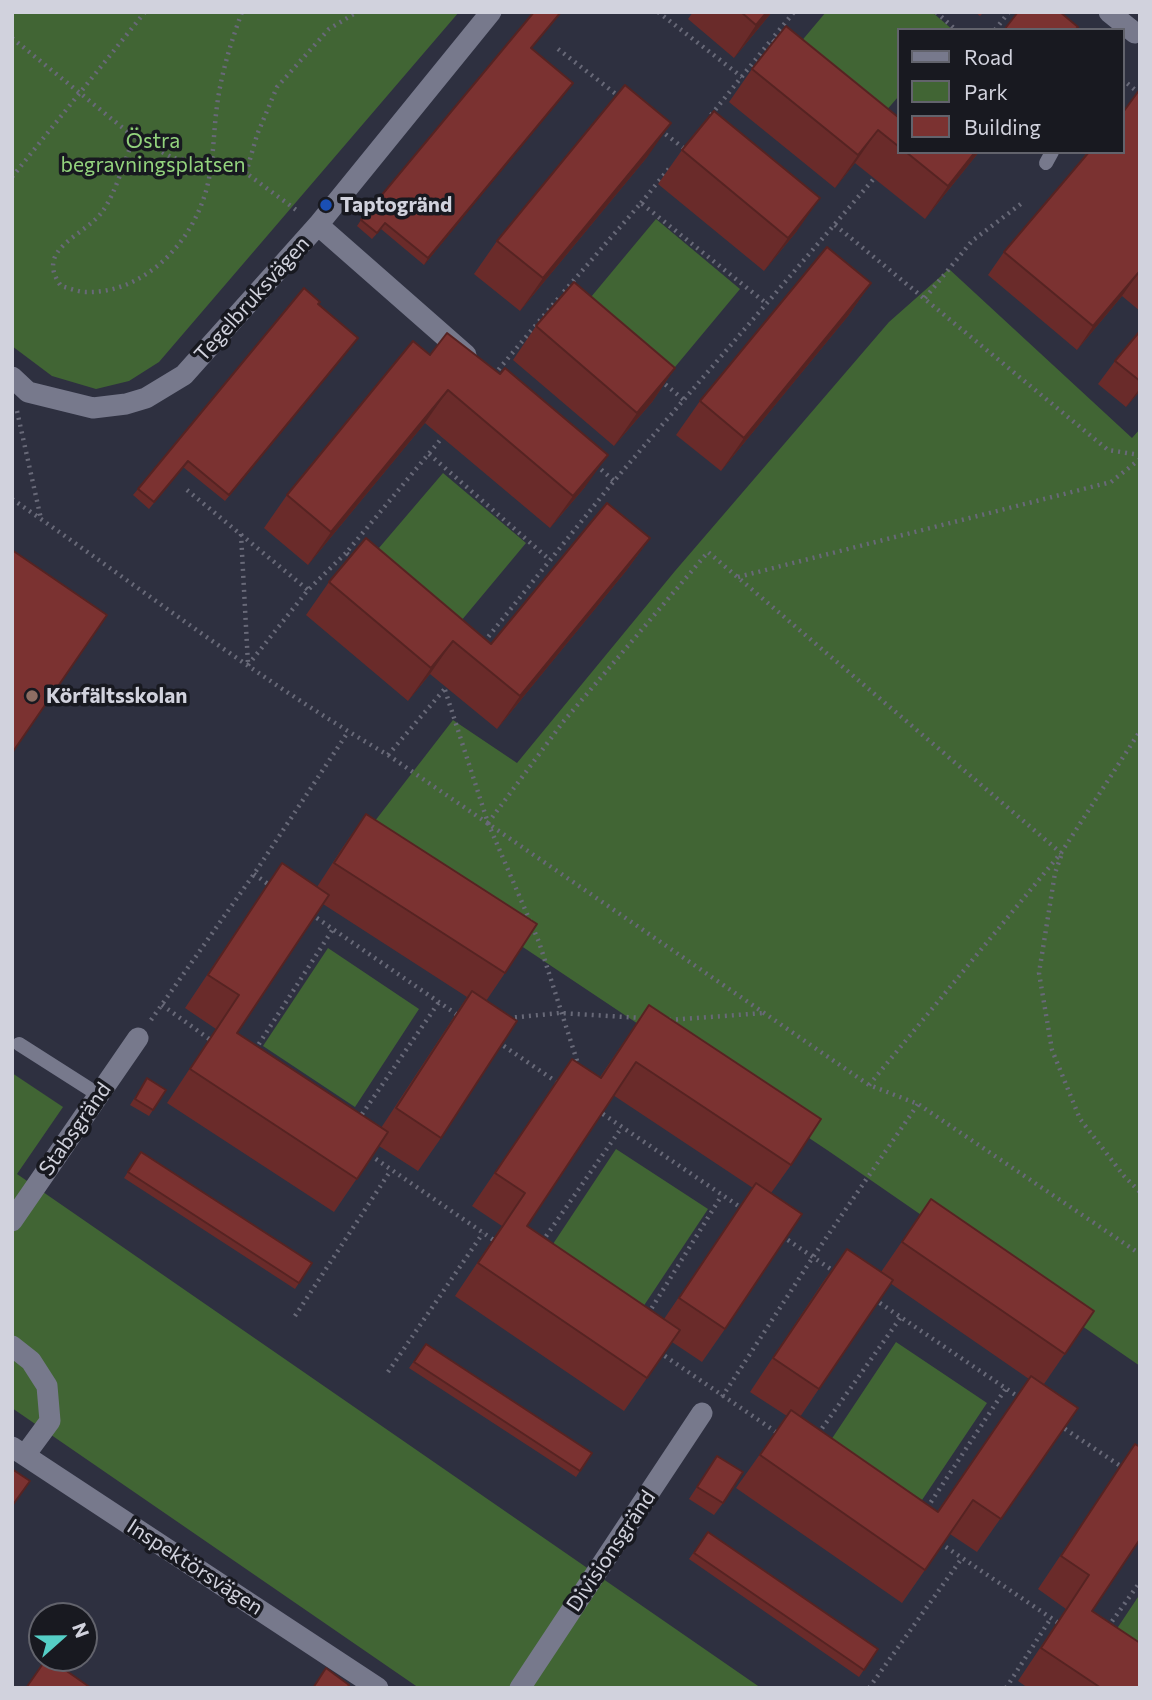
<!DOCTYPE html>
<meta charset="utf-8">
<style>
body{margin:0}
#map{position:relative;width:1152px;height:1700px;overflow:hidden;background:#2e3040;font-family:Commissioner,sans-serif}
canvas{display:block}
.frame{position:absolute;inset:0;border:14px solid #d1d2dd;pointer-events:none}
.legend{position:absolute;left:897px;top:28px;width:228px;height:126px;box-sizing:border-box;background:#181920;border:2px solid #62636c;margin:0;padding:9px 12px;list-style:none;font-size:21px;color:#d1d2dd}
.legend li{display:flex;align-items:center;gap:14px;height:35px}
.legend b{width:35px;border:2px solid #62636c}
.north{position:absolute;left:28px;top:1602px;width:70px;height:70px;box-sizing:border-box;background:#181920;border:2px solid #62636c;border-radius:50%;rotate:69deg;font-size:19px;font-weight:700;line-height:28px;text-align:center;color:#d1d2dd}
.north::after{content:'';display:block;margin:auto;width:24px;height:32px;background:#55cec6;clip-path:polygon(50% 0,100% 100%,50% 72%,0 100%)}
</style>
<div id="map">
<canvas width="1152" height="1700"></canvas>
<div class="frame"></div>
<ul class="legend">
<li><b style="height:9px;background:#77798c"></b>Road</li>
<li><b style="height:19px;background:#416534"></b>Park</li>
<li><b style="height:19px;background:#7b3231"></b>Building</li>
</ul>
<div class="north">N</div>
</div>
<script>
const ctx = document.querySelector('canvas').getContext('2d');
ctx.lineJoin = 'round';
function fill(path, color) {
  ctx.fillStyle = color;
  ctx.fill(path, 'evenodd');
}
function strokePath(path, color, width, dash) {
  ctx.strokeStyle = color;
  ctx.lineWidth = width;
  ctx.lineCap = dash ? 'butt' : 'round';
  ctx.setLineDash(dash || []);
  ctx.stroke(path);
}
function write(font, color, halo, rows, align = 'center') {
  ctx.font = font + ' Commissioner,sans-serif';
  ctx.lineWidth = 7;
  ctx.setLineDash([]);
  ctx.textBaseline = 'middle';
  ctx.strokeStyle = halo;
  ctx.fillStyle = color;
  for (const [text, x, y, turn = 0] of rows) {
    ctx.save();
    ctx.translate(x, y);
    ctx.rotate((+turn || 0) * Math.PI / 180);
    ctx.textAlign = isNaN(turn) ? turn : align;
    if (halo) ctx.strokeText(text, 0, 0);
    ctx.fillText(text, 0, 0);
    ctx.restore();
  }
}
fill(new Path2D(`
 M12,12H459L159,362L129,381L96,389L52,376L12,346Z
 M826,12H932L953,30H898V97L878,120L794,50Z
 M656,219L740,289L665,379L581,309Z
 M949,269L1132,438L1140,429V1366L830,1152L361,839L453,720L517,763L675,571L889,322Z
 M443,473L526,543L451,633L367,562Z
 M328,948L419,1009L355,1107L263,1046Z
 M12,1073L63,1107L17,1174L761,1688H419L12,1408Z
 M616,1149L708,1209L643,1307L551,1247Z
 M896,1342L987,1403L922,1500L831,1440Z
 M1140,1594V1650L1114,1633Z`), '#416534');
strokePath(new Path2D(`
 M658,12L742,77
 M936,12L956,30
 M995,30L1009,12
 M12,38L134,137L173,158L213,163L246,173L299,212
 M774,41L772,39L794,12
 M558,49L621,98
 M1122,79L1140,94
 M711,115L772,39
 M660,130L685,149
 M134,137C126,157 115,195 102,212C83,237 34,249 61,286C69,288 78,292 87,292C144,293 191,244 206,191C214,163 213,135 217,106C221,74 231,42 242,12
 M246,173L257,135L277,87L329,29L357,12
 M12,177L145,12
 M641,203L671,166
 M835,225L1108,450L1140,455
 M563,297L561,295L641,203L767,304
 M925,298L972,241L1022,203
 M494,375L561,295
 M660,380L684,400
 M17,411L41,519
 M429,454L550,560
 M596,465L614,481
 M187,490L308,590
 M12,499C137,585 257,679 388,755L869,1085L918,1104L1140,1254
 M241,534L248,664
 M354,559L346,553L446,433
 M738,577L1111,482L1140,459
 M484,642L614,481L877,175
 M248,665L308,590L346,553
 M445,690L488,823L539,942L579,1067
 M388,755L449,684
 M488,823L563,722L708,552L1061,853
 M1061,856L1055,873L1039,973L1052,1050L1080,1119L1124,1176L1140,1192
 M254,874L272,887
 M311,914L459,1016
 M162,1005L212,1041
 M508,1018L560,1013L642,1018
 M151,1020L254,874L348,732
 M669,1020L764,1013
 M498,1042L561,1085
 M255,1050L333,929
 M869,1085L1061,853L1140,731
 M597,1110L743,1209
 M358,1120L439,1002
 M370,1155L498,1243
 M782,1236L835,1272
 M542,1242L622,1127
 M874,1299L1020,1398
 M648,1314L722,1195
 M295,1316L391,1170
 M659,1352L779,1434
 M388,1372L483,1233
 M722,1397L813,1257L918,1104
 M1059,1425L1125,1469
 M818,1434L901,1317
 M927,1508L1006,1388
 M940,1543L1060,1624
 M1108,1627L1140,1582
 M869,1688L962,1558
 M1006,1688L1051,1618`), '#686978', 4.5, [2, 5]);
strokePath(new Path2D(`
 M1046,163L1052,152
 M19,1044L99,1095`), '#77798c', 14);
strokePath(new Path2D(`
 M1109,12L1135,33
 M318,225L466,355
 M12,377L28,392L93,408L126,404L146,398L184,375L318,225L491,12
 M12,1221L138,1038
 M12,1346L31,1361L47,1386L50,1421L25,1455
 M12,1447L378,1688
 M520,1688L702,1413`), '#77798c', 21);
fill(new Path2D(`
 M693,12H772L734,58L688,19Z
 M975,12H984L980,16Z
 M531,49L573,83L424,265L381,229L372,239L357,226L361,220Z
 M752,69L898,117V152H979L925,219L855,163L835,188L729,102Z
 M1140,89V311L1122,296L1077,350L988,275L1004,252L1079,164L1087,152H1122L1124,111Z
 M682,150L797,231L764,271L658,184Z
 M648,156L520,311L474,274L497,241Z
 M871,283L848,316L721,471L676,435L700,401Z
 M318,304L358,338L225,501L183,467L149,509L133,495L138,489Z
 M536,326L675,368L652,402L614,446L513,360Z
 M1140,331V391L1126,407L1098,384L1115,361Z
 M413,341L585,487L550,528L425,423L308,565L264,528L287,495Z
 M650,538L626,571L497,729L430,674L408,701L306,615L329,582L491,644Z
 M366,814L505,973L486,1001L441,1138L418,1171L379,1146L334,1212L167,1103L216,1029L185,1008L259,897L282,863L317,887L343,847ZM323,904L467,997L381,1128L237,1033Z
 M649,1005L791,1165L771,1193L725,1329L702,1362L672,1342L624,1411L455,1296L502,1226L472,1206L572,1059L600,1077ZM613,1095L753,1188L664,1319L527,1226Z
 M147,1078L166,1090L149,1116L130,1105Z
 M141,1152L312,1263L295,1289L124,1178Z
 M931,1199L1094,1311L1044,1384L1078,1408L977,1552L950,1534L902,1603L736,1488L787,1416L750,1392L823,1282L847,1249L881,1272ZM890,1283L1029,1379L937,1512L800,1417Z
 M426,1344L592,1453L576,1477L409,1368Z
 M1135,1444L1092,1611L1140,1688H1028L1018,1681L1066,1609L1038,1589Z
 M717,1456L723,1503L714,1515L689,1499Z
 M708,1532L878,1649L859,1677L689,1559Z`), '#6a2b2a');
fill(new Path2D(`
 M767,12H772L734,58L756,25Z
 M573,83L569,89L424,265L428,258Z
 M671,123L648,156L520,311L543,278Z
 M878,130L855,163L835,188L858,155Z
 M975,152H979L925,219L948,186Z
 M820,198L797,231L764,271L788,238Z
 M1139,272L1122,296L1077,350L1093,326Z
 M871,283L848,316L721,471L744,438Z
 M675,368L652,402L614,446L637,413Z
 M1140,388V391L1126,407Z
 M448,390L425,423L308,565L331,532Z
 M608,455L585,487L550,528L573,496Z
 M650,538L626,571L497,729L520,696Z
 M453,641L430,674L408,701L431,668Z`), '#562322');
const building = new Path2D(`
 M534,12H561L531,48L573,83L428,258L385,223L377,233L361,220Z
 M741,12H767L756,25Z
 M1018,12H1060L1078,27L1075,30H1004Z
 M786,26L898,117V146L878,130L858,155L752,69Z
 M625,85L671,123L543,278L497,241Z
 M1140,89V273L1139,272L1093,326L1004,252L1089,152H1122V110L1124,111Z
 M714,111L820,198L788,238L682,150Z
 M906,152H975L948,186Z
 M827,247L871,283L744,438L700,401Z
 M574,282L675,368L637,413L536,326Z
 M304,288L320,302L318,304L358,338L229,495L188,461L154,502L138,489Z
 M1140,331V381L1115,361Z
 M447,333L500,374L505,368L608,455L573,496L448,390L331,532L287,495L413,341L430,355Z
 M607,503L650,538L520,696L453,641L431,668L329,582L366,538L491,644Z
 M12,550L107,615L12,753Z
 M366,814L537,924L505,973L334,863Z
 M282,863L329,895L237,1033L388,1132L357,1179L190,1069L239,995L208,975Z
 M472,991L517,1021L441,1138L396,1108Z
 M649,1005L821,1119L791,1165L636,1062L527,1226L680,1330L647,1378L478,1263L525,1193L495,1173L572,1059L601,1078Z
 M147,1078L166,1090L153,1110L135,1099Z
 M141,1152L312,1263L299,1283L128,1172Z
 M756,1183L802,1214L725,1329L679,1298Z
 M931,1199L1094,1311L1065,1354L902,1242Z
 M847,1249L893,1280L819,1389L773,1358Z
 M426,1344L592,1453L580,1471L414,1362Z
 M1031,1376L1078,1408L1001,1519L973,1500L925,1570L760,1455L791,1410L938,1512Z
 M1135,1444L1140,1447V1539L1092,1611L1140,1643V1688H1101L1041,1648L1089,1575L1061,1556Z
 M717,1456L743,1472L723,1503L697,1487Z
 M12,1469L30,1481L12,1506Z
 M708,1532L878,1649L864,1670L694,1553Z
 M47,1658H48L91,1688H26Z
 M326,1668L349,1685L347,1688H313Z`);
fill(building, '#7b3231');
strokePath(building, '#562322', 2);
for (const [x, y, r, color] of [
 [326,205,7,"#1a4fb4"],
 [32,696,7,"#8d6e63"]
]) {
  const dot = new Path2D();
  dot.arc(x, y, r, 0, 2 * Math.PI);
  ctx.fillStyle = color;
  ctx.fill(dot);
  strokePath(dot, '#181920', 2.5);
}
write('21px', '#93d37d', '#181920', [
 ["Östra",153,141],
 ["begravningsplatsen",153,165]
]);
write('bold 21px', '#d1d2dd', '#181920', [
 ["Taptogränd",340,205],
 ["Körfältsskolan",46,696]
], 'left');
write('21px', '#d1d2dd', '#181920', [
 ["Tegelbruksvägen",252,299,-48],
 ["Stabsgränd",75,1129,-55],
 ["Divisionsgränd",611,1551,-56],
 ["Inspektörsvägen",195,1567,33]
]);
</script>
